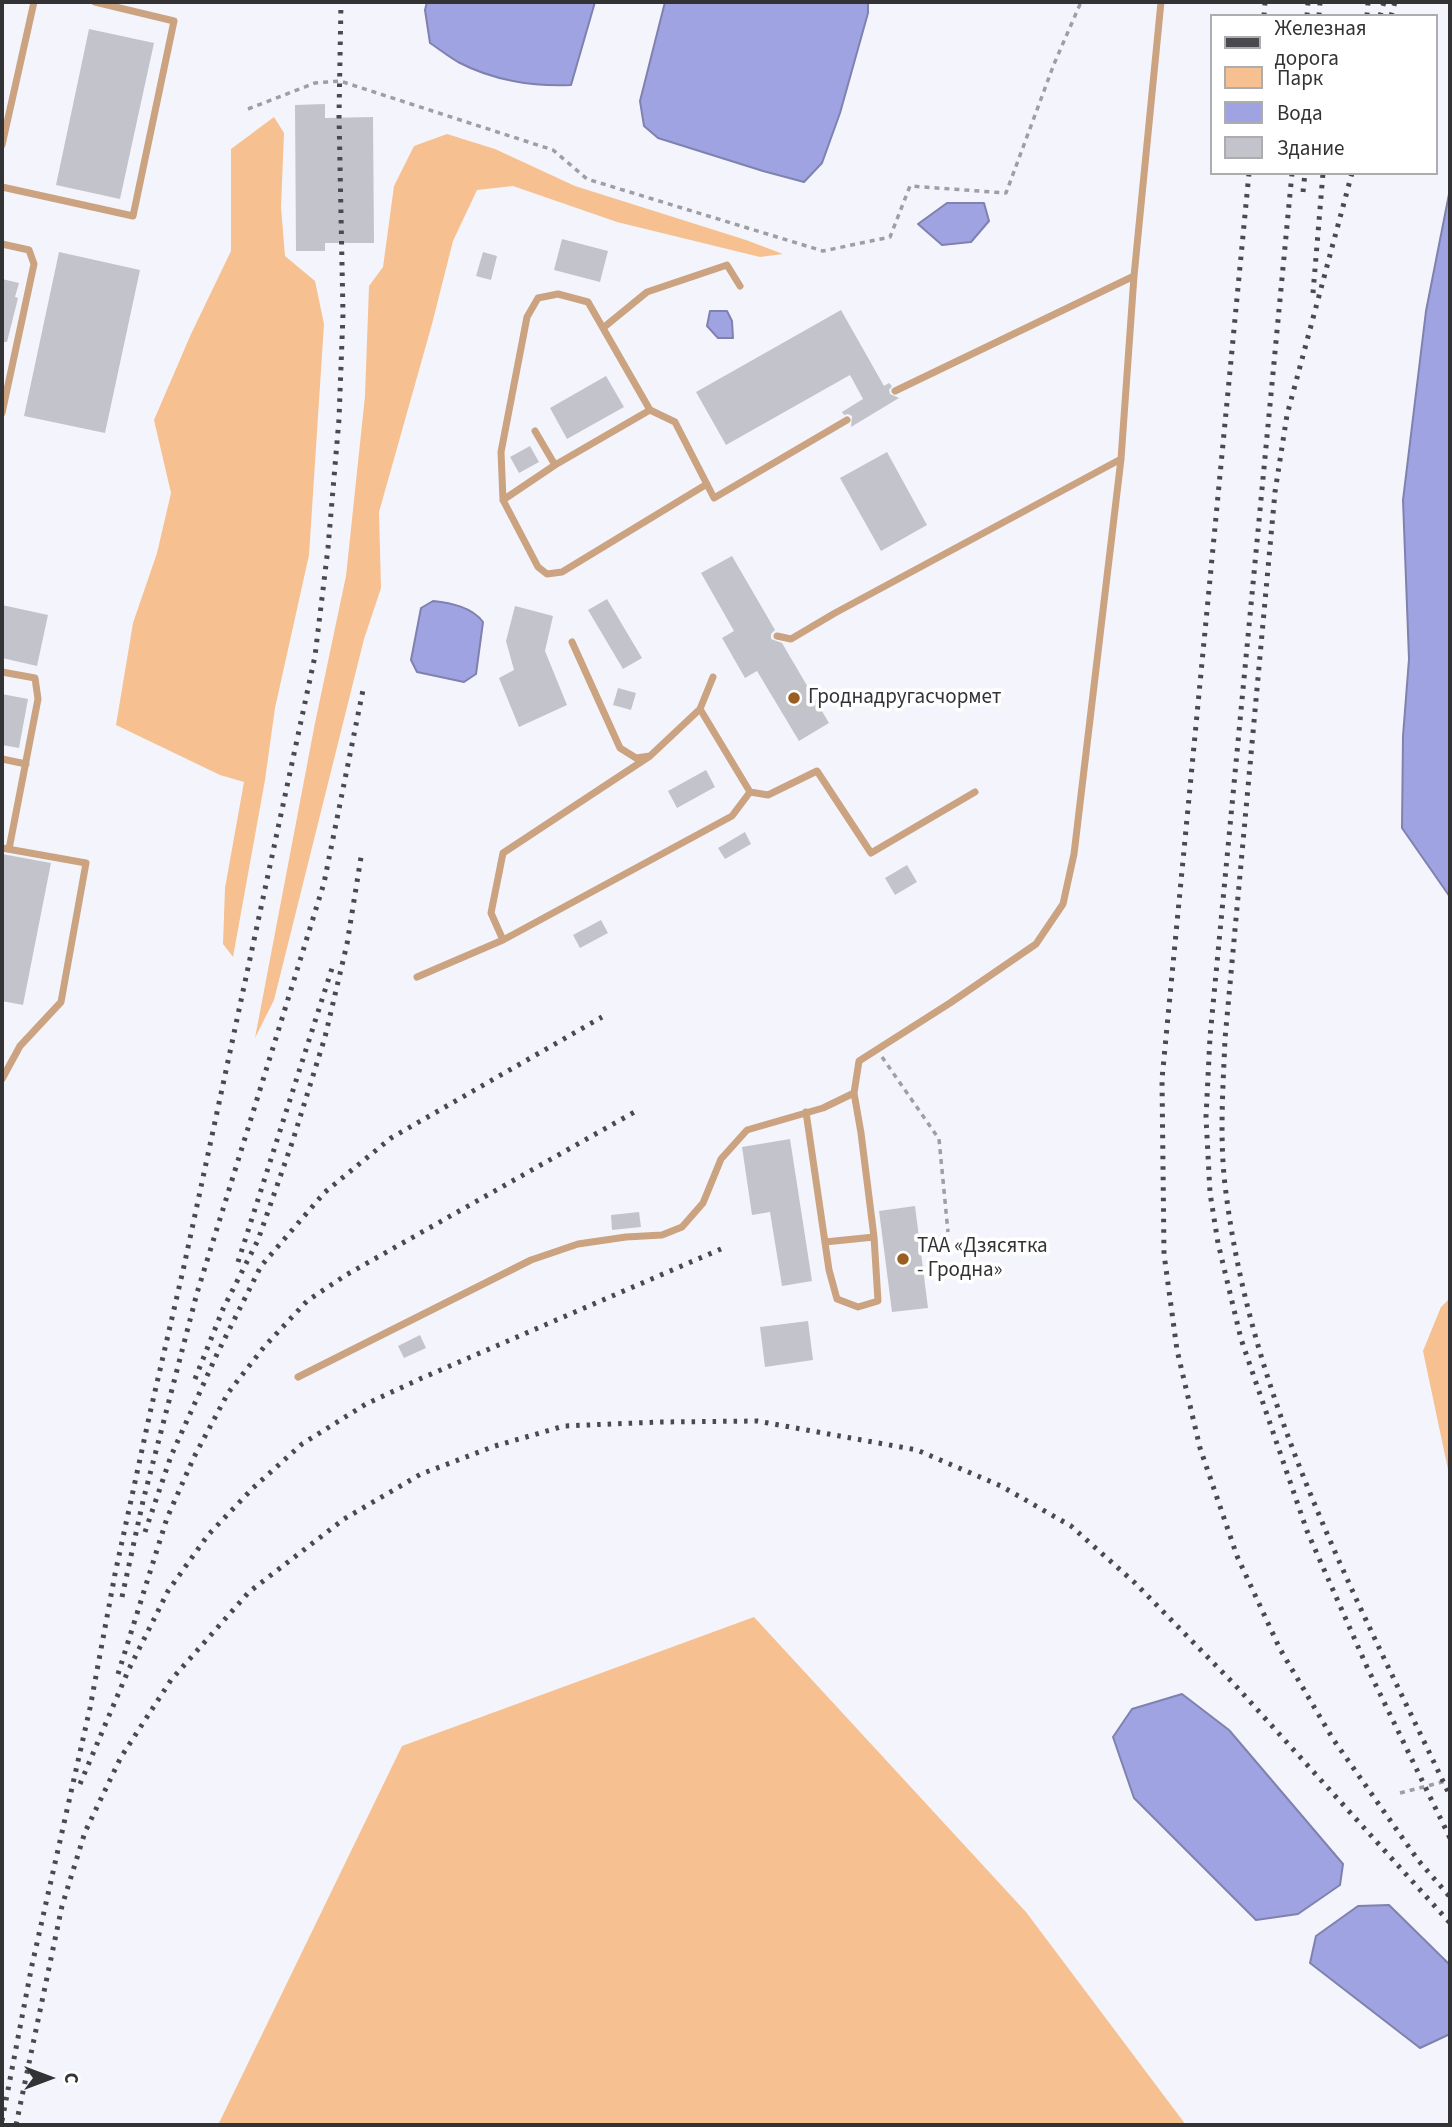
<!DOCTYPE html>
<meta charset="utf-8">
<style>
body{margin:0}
#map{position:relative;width:1452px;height:2127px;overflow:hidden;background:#f4f5fc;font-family:"Source Sans 3",sans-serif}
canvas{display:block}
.frame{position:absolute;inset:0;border:4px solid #333336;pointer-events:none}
.legend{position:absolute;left:1210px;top:14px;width:228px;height:161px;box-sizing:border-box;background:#fff;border:2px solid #adadaf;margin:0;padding:9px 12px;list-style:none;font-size:21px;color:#333336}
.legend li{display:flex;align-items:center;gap:14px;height:35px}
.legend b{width:35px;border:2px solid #adadaf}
.north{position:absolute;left:14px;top:2043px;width:70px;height:70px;-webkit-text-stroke:5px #fff;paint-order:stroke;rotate:90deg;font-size:19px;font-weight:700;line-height:28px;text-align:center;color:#333336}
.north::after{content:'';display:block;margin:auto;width:24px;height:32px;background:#333336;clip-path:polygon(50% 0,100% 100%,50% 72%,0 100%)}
</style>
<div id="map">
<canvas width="1452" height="2127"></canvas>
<div class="frame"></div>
<ul class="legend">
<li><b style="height:9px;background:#4a4a4e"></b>Железная дорога</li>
<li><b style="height:19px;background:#f6c091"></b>Парк</li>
<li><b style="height:19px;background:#9fa3e1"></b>Вода</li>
<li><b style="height:19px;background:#c3c4cb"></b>Здание</li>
</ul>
<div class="north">С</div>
</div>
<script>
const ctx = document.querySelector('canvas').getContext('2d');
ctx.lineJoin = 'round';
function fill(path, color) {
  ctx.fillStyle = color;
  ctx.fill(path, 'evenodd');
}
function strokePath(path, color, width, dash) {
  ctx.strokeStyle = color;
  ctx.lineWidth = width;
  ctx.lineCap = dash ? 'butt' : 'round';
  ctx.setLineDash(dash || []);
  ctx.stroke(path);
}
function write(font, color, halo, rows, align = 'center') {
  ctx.font = font + ' "Source Sans 3",sans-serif';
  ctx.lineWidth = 7;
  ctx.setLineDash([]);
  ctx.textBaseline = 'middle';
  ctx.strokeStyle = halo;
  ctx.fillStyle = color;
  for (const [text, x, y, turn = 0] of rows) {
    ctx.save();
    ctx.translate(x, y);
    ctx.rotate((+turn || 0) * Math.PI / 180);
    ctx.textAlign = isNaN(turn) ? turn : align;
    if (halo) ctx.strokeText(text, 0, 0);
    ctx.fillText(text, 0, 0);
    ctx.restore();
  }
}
fill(new Path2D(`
 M274,117L284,133L281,207L285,256L315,281L324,324L309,555L275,708L265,780L233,957L223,944L225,888L244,782L220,775L116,725L133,623L157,553L171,493L154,420L191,334L231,251V149Z
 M447,134L495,149L575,186L746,240L783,254L760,257L617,222L513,186L477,190L453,241L432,324L379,512L381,588L364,639L274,1000L255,1038L315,723L346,576L365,396L369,286L383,267L394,186L414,146Z
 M1450,1298V1479L1423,1351L1441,1307Z
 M754,1617L1026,1912L1186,2125H218L402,1746Z`), '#f6c091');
const water = new Path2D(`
 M427,2H595L571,85C533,87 492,80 458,62C448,56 439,49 430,43L425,10Z
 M665,2H868V13L840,113L822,163L804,182L763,171L658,138L644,126L640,101Z
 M1450,189V897L1402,828L1403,736L1409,659L1403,500L1426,311Z
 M947,203H984L989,221L971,242L942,245L918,224Z
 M710,311H727L732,321L733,338H718L707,326Z
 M433,601C451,603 472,607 483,622L476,674L464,682L417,672L411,660L421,608Z
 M1182,1694L1229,1730L1343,1864L1340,1885L1298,1914L1256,1920L1134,1798L1113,1737L1132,1709Z
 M1389,1905L1450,1965V2034L1420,2048L1310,1963L1316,1936L1358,1906Z`);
fill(water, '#9fa3e1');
strokePath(water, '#7f81ae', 2);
fill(new Path2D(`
 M89,29L154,43L120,199L56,185Z
 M325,104V118L373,117L374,243H325V251H296L295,105Z
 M562,239L608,251L600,282L554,270Z
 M59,252L140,270L105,433L24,416Z
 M483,252L497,256L491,280L476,276Z
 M2,279L19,283L15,297L18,298L7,342H2Z
 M841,310L884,386L889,383L892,386L889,390L890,394L899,398L851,427L852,416L848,414L844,415L842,412L863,399L850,375L726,445L696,392Z
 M606,376L624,407L567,439L550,408Z
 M530,446L539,462L519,473L510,457Z
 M887,452L927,525L881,551L840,478Z
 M732,556L775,630L771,634V639L782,643L829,723L799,741L757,671L745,678L722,638L734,631L701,573Z
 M607,599L642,658L623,669L588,610Z
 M2,605L48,615L37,666L2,658Z
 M515,606L553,616L545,651L567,705L519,727L499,678L514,670L506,641Z
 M618,688L636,693L631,710L613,705Z
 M2,694L28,699L19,748L2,745Z
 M706,770L715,787L677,808L668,791Z
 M745,832L751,844L725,859L718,848Z
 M2,854L51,863L23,1005L2,1001Z
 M907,865L917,882L895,895L885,878Z
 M601,920L608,933L580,948L573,935Z
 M790,1139L812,1281L782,1286L770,1212L752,1215L742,1147Z
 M915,1206L928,1308L892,1312L879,1211Z
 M639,1212L641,1227L612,1230L611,1215Z
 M808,1321L813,1360L765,1367L760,1327Z
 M420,1335L426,1348L404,1358L398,1346Z`), '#c3c4cb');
strokePath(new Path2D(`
 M248,109L315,83L340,81L553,150L587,179L823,251L890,237L910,186L1006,193L1054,64L1081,2
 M882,1057L939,1139L948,1232
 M1400,1793L1450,1780`), '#9e9fa4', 3.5, [5, 5]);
strokePath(new Path2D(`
 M2,145L34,2
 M2,187L133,216L174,21L95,2
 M2,244L29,250L34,264L2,413
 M603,328L647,292L727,265L740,286
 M895,391L1134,276
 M650,410L555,465L503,500L538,567L547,574L562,572L707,484
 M535,431L555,465
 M503,500L501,452L527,317L538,298L558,294L588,302L650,410L675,422L714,498L847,420
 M777,636L791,639L835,613L1121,459
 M572,642L620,748L636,758L650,756L700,709L713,677
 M2,672L35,678L38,699L9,849
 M700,709L750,792L768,795L817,771L871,853L975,792
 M650,756L503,853L491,913L503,940L732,816L750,792
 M2,759L26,764
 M2,848L86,863L61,1002L20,1046L2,1079
 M417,977L503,940
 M806,1112L829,1270L837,1299L858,1307L878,1301L874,1237L861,1133L854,1093L859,1061L950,1003L1036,944L1063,904L1074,854L1121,459L1134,276L1161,2
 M825,1242L874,1237
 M298,1377L531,1260L578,1244L626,1237L662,1235L682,1227L703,1203L721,1159L747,1130L823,1108L854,1093`), '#cba380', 7);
strokePath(new Path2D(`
 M1264,16L1265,2
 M1307,16L1308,2
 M1319,16L1320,2
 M1367,16L1368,2
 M1380,16L1384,2
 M1391,16L1395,2
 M1249,173L1162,1079L1164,1254L1177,1350L1200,1448L1237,1556L1280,1649L1333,1739L1418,1860L1450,1897
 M1292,173L1210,1037L1206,1117L1210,1193L1218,1243L1241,1339L1307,1531L1367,1667L1450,1838
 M1352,173L1287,415L1275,492L1225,1039C1223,1090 1219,1142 1226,1193C1253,1408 1359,1603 1450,1796
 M1303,192L1305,173
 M1313,293L1323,173
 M238,1262L334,962
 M195,1379L223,1309L258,1240L293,1140L325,1037L347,944L362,851
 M145,1532L171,1456L217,1354L261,1266L325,1192L391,1138L602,1017
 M122,1597L143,1501L197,1293L324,883L364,685
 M118,1674L167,1518L194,1457L228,1393L264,1347L307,1301L346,1275L638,1110
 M80,1784L128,1671L168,1591L208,1535L253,1488L302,1444L366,1404L422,1378L721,1249
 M2,2121L32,1965L90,1708L115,1574L150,1413L184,1266L315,656L328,548L339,419L343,314L339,115L341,2
 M16,2125L62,1906L85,1832L121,1757L171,1680L249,1592L344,1519L421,1474L495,1446L564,1426L660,1422L757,1421L917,1450L1001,1486L1071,1526L1135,1583L1235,1685L1450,1923`), '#4a4a4e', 5, [3.5, 7]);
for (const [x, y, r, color] of [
 [794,698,7,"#9a5e21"],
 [903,1259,7,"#9a5e21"]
]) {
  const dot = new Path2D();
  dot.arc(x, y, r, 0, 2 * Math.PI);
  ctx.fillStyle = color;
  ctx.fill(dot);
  strokePath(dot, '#fff', 2.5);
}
write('21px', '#333336', '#fff', [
 ["Гроднадругасчормет",808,698],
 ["ТАА «Дзясятка",917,1247],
 ["- Гродна»",917,1271]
], 'left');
</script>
